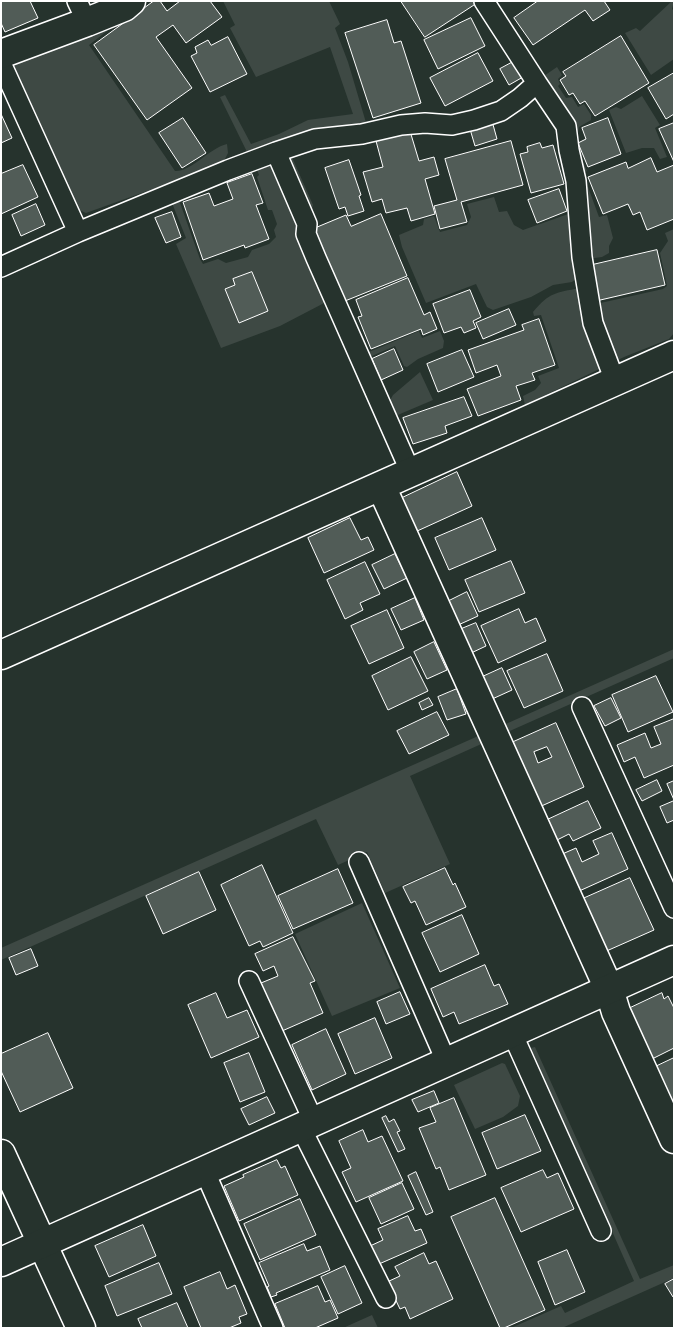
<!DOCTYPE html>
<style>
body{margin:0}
#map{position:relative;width:675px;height:1329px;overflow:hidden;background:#26332d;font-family:Kalam,sans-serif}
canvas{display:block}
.frame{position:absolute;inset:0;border:2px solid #fff;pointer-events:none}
</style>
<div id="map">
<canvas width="675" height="1329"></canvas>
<div class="frame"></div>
</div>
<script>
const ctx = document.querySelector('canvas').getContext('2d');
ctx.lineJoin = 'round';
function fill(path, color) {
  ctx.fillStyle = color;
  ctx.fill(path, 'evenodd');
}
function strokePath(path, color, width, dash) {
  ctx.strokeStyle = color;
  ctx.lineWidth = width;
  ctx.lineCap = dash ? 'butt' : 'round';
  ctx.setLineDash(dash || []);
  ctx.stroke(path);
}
fill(new Path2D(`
 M223,1H329L340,24L335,28L348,62L367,126L248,154L220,97L225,95L251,144L279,134L308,120L353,114L330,47L256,77L230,28L235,25Z
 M672,1H674L672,9L674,11V59L651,75L625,33L636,28L640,31Z
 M107,27V31L89,45L175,171C192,172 209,148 227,144L228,153L225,159L214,167L86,213L74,208L9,66Z
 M557,67L562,75L558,79L560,84L558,86L566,98L572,97L578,107L584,104L591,115V120L579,127L578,132L574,134L575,143L587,171L579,176L541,78Z
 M642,96L660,125L655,128L667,157L660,159L654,148H642L626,153L609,110L616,107L621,109Z
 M291,155L313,205L312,209L308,211L328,301L280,326L221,348L176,244L186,238L172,203L179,200L200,259L203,264L218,259L226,263L248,257L252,250L269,244L276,237L274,230L277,224L272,210H268L257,177L259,175L256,166Z
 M588,187L599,217L607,215L613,238L609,246V253L602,257L587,259L582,188Z
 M494,197L499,212L507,211L514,225L523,230L574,212L577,278L572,282L553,285L531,297L493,310L487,307L476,284L426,303L402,247L399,235L423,225L424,219L434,216L440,232L467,225L471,217L467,204Z
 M674,229V333L669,339L624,357L525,405L523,396L535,390L541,383L538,376L559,368L541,315L534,316L533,312C550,292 555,293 580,288L596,304L663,289L667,286L660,253L668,241L665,233Z
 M419,331L422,338L440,331L444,341L443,348L418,359L407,367L404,366L395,346L365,359L361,351L367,348L369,352Z
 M420,372L433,400L393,417L388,404L393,395Z
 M674,649V658L503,734L499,727Z
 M485,733L488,741L410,776L450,864L385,893L367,852L338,865L316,819L1,960V948Z
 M362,903L400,988L332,1016L295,934Z
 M535,1047L640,1279L674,1265V1278L562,1328H511L561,1306L565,1313L634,1281L531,1048Z
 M502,1063L505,1064L520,1096L518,1106L503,1117L475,1129L454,1085Z
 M372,1315L378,1328H343Z`), '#3e4944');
const building = new Path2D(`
 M1,1H30L38,18L5,32L1,23Z
 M154,1H160L167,11L180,1H210L222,17L186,43L173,25L156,37L192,88L147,120L94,45Z
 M401,1H475L477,3L425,37Z
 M538,1H604L610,10L593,21L585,10L533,45L514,18Z
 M471,18L485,46L438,69L424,40Z
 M387,20L394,43L401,41L421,103L373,118L345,33Z
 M621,36L649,83L595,116L585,101L580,104L573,93L569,95L560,80L566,76L563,72Z
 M228,37L247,74L210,92L191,56L197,53L195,47L208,40L211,45Z
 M478,53L493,81L445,106L430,78Z
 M513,62L523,77L509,85L500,69Z
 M674,73V114L666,119L648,88Z
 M1,114L12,138L1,143Z
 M183,118L206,153L182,168L159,133Z
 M608,118L621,154L588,167L578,143L586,139L582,128Z
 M492,121L497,139L475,146L470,129Z
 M674,123V162L659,129Z
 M410,131L419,161L434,157L439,175L425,179L435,214L411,221L407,208L386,213L382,199L372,202L363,172L383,167L376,141Z
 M511,141L523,185L461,202L467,222L440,229L434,206L457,200L445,159Z
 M540,143L542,148L553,145L564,184L531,193L520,154L528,152L527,147Z
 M651,158L657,172L674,165V219L647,230L640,212L633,215L628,204L603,214L588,177L626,162L628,168Z
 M349,160L361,195L359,196L364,211L348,216L345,207L339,209L325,168Z
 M23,165L38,197L1,214V174Z
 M252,174L263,203L256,205L269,239L245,248L244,245L203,260L183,202L209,193L214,206L233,199L227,183Z
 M559,189L567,211L537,223L528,200Z
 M36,204L45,225L21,236L12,215Z
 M172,212L181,237L166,243L155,218Z
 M381,214L407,276L340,303L310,230L346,215L351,226Z
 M657,250L665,285L596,301L588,266Z
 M252,272L268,311L239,323L225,289L235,285L233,279Z
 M408,278L424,315L430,312L437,329L423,335L421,329L371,349L358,317L362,316L356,300Z
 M470,290L481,317L473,321L476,328L464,333L461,327L444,333L433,304Z
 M509,309L516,325L483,339L476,323Z
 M539,319L555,365L532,373L535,380L516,386L521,400L478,416L467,389L501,376L497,365L476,373L468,350L524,330L522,325Z
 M394,349L403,370L381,380L372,359Z
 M462,350L474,377L438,392L427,364Z
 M464,397L472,416L445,426L447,433L413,444L403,418Z
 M457,472L472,506L415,532L400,499Z
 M350,518L361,540L368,537L374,550L324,573L308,538Z
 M482,518L496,550L449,570L435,538Z
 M395,554L407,578L384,589L372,565Z
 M511,561L525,593L479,612L465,580Z
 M365,562L380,594L360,603L363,610L345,619L327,580Z
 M467,592L478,616L456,626L445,603Z
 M415,598L424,620L401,630L391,609Z
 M519,609L525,623L536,618L546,641L498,663L481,626Z
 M387,610L404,648L369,664L351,626Z
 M476,623L486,646L469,654L459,630Z
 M434,642L447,670L427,679L414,652Z
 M547,654L563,691L524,708L507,671Z
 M411,657L428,691L388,710L372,676Z
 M502,668L512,690L490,700L480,678Z
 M656,676L673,712L628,732L612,695Z
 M457,689L466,714L447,720L438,697Z
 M429,698L433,705L422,710L419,703Z
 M611,698L621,718L605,726L594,706Z
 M437,712L449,735L409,754L397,731Z
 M674,719V765L644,778L635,757L624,762L617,745L645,733L651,748L661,744L654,727Z
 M556,723L584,787L537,808L509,744ZM547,747L552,757L538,763L534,752Z
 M657,780L662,791L642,801L636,790Z
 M674,781V800L667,784Z
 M588,801L601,828L573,841L569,834L555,841L545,821Z
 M674,801V820L667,823L660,807Z
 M612,833L628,869L577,892L560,855L576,848L582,862L599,854L593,841Z
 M262,865L293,933L263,947L260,941L249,946L221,885Z
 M445,868L453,885L455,883L466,907L426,925L415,901L411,903L403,887Z
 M338,869L353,903L293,929L278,896Z
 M199,872L216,910L163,934L146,896Z
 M630,878L654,930L602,953L578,901Z
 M462,915L479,954L440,972L422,933Z
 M293,937L315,981L310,983L323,1013L282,1031L261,983L278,976L274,966L263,971L255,954Z
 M31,949L38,966L16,975L9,958Z
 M485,965L494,986L499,984L508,1004L459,1024L454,1012L443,1017L431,989Z
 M400,992L410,1014L386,1024L377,1002Z
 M216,993L227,1018L247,1010L259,1037L211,1058L188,1005Z
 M662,993L664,999L668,996L674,1008V1048L650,1060L626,1010Z
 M375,1018L392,1058L355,1074L338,1034Z
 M326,1029L346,1074L312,1090L292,1045Z
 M48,1033L73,1088L20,1112L1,1071V1054Z
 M249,1053L265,1092L240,1102L224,1063Z
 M674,1058V1101L671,1102L655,1067Z
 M434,1091L439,1103L418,1112L412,1100Z
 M267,1097L275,1113L249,1125L241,1109Z
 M454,1098L486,1175L449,1190L440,1167L436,1169L419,1128L436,1122L430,1108Z
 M525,1115L541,1151L497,1169L482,1133Z
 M386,1116L389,1122L394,1119L400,1131L397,1132L405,1149L398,1152L382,1118Z
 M363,1130L368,1142L382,1136L403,1181L356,1202L342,1172L351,1168L339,1141Z
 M277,1160L281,1168L285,1166L298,1195L239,1221L224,1186L244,1177L243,1175Z
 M543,1170L547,1178L558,1173L574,1209L521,1232L501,1188Z
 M416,1172L433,1212L426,1215L408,1176Z
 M402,1183L414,1209L381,1224L369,1198Z
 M495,1198L545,1310L504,1328H500L451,1217Z
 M300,1199L316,1235L260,1260L244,1224Z
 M408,1216L415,1231L421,1229L427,1243L379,1264L370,1246L383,1240L378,1229Z
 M143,1225L156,1256L109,1277L95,1246Z
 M304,1244L307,1251L320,1246L330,1270L276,1293L277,1295L271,1297L267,1287L269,1286L259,1263Z
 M567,1250L585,1292L555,1305L538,1262Z
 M424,1253L429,1264L436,1261L453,1299L410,1319L405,1307L400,1309L387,1282L400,1276L395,1267Z
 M159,1263L172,1294L117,1316L105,1286Z
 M345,1266L362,1303L338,1314L321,1277Z
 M220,1272L227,1289L235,1285L247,1314L239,1317L241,1323L229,1328H201L184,1287Z
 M674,1279V1297H673L665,1284Z
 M318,1286L325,1302L330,1300L338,1318L315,1328H285L275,1304Z
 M177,1303L188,1328H142L138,1319Z`);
fill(building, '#515c57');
strokePath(building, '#fff', 1);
const service = new Path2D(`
 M77,1L87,22
 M484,1L537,83
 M1,63L78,232
 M276,152L307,224L306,234L316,258L411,473
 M1,267L78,232L228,170L276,152L315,139L362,134L401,125L425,123L452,125L474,120L501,111L520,98L537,83L566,126L569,150L576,181L582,257L593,323L615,381
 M582,707L674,908
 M359,862L447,1063
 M249,981L314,1122
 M512,1033L601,1231
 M301,1128L386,1298
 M205,1172L273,1328`);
const minor = new Path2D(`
 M1,54L87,22L124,7L131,1
 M381,486L609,989L616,1012L674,1139
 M1,655L674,355
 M1,1154L81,1328`);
const tertiary = new Path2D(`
 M1,1262L674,960`);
strokePath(service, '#fff', 22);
strokePath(minor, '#fff', 31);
strokePath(tertiary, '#fff', 31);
strokePath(service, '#26332d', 19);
strokePath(minor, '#26332d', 28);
strokePath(tertiary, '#26332d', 28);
</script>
